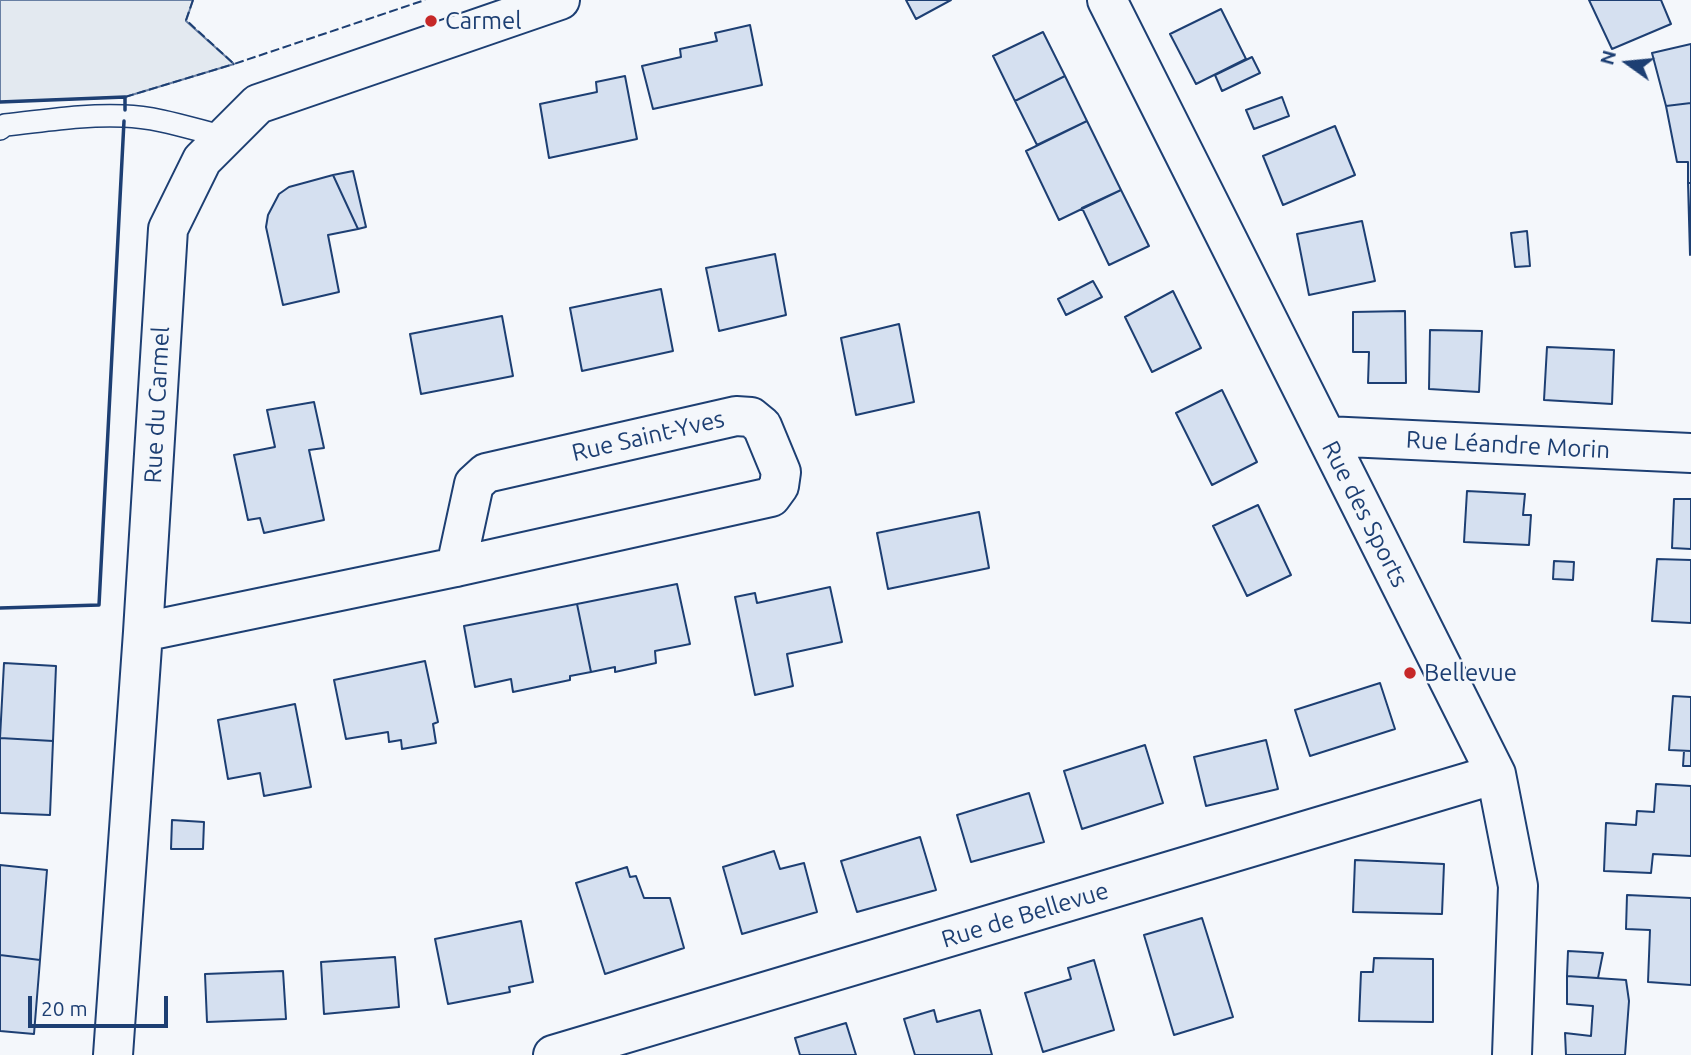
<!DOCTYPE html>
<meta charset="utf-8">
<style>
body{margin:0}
#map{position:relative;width:1691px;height:1055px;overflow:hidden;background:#f4f7fb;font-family:Ubuntu,sans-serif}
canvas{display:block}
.north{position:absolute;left:1593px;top:28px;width:70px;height:70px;-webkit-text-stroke:5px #f4f7fb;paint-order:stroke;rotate:285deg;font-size:19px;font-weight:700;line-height:28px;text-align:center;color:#1d3f73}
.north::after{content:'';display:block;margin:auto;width:24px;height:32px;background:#1d3f73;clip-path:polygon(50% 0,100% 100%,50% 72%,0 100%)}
.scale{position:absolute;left:28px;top:996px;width:140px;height:32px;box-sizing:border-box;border:4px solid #1d3f73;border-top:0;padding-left:9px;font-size:21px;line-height:24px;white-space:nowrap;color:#1d3f73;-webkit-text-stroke:5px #f4f7fb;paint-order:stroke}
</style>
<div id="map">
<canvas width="1691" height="1055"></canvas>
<div class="north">N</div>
<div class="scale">20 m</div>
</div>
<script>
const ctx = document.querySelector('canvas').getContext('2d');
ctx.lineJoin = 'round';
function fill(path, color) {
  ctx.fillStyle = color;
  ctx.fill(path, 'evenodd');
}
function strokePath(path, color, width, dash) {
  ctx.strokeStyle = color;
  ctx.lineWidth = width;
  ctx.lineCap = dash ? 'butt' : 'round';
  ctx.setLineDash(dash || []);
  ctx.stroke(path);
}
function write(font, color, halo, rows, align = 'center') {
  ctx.font = font + ' Ubuntu,sans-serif';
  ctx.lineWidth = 5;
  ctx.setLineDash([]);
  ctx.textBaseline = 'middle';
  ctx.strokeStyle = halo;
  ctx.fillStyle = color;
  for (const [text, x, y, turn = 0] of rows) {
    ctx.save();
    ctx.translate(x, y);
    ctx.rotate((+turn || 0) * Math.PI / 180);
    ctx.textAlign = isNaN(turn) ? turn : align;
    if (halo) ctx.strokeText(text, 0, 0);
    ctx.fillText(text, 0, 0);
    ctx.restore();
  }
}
const green = new Path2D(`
 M0,0H193L186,21L234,64L125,97L0,102Z`);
fill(green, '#e3e9f0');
strokePath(green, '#687fa3', 2);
const building = new Path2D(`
 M906,0H951L916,19Z
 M1589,0H1661L1671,24L1612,49Z
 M1221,9L1246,59L1196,84L1170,34Z
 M750,25L762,85L653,109L642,66L681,57L680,49L717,41L715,33Z
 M1043,32L1065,76L1015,101L993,56Z
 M1691,44V103L1666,106L1652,53Z
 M1252,57L1260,73L1222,91L1215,75Z
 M625,76L637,139L549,158L540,104L597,92L596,82Z
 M1065,76L1087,121L1037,145L1015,101Z
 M1282,97L1289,116L1254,129L1246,110Z
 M1691,103V183H1688V162H1677L1666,106Z
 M1087,121L1121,190L1059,220L1026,151Z
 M1335,126L1355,175L1283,205L1263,156Z
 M353,171L366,227L358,229L333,175Z
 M333,175L358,229L328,235L339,292L283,305L266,227L268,215L279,194L289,187Z
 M1688,183H1691L1690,255Z
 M1121,190L1149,246L1109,265L1082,208Z
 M1362,221L1375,281L1309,295L1297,234Z
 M1527,231L1530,266L1515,267L1511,233Z
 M775,254L786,315L719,331L706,268Z
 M1093,281L1102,297L1066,315L1058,299Z
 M661,289L673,351L582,371L570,308Z
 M1173,291L1201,348L1152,372L1125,317Z
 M1405,311L1406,383H1368L1369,352H1353V312Z
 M502,316L513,376L421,394L410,334Z
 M899,324L914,402L856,415L841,338Z
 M1430,330L1482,331L1479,392L1429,389Z
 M1547,347L1614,350L1612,404L1544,400Z
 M1222,390L1257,462L1212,485L1176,413Z
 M314,402L324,448L309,450L324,520L264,533L260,518L248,520L234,455L275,447L267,410Z
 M1467,491L1525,494L1523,515H1531L1529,545L1464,542Z
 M1674,499H1691V549L1672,548Z
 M1258,505L1291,575L1247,596L1213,526Z
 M979,512L989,568L888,589L877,533Z
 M1657,559L1691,560V623L1652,621Z
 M1554,561L1574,562L1573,580L1553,579Z
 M677,584L690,644L655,651L656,663L615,672V667L591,672L577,604Z
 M830,587L842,642L787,654L793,686L755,695L735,597L755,593L757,603Z
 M577,604L591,672L570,676V680L513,692L511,679L475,687L464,626Z
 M425,661L438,722L433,724L436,743L402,749L401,740L389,742L388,732L346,739L334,680Z
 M4,663L56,666L53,741L0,738Z
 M1380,683L1395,729L1310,756L1295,710Z
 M1673,696L1691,697V751L1669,750Z
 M295,704L311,787L264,796L260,773L228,779L218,720Z
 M0,738L53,741L50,815L0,813Z
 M1266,740L1278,789L1206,806L1194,757Z
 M1145,745L1163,803L1082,829L1064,771Z
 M1684,751H1691V766H1683Z
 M1656,784L1691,786V856L1653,854L1651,873L1604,871L1606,823L1636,825L1637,811L1654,812Z
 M1029,793L1044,842L971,862L957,815Z
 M172,820L204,822L203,849H171Z
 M920,837L936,890L857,912L841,861Z
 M774,851L780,869L804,863L817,912L742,934L723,867Z
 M1355,860L1444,864L1442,914L1353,912Z
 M0,865L47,870L40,960L0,955Z
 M627,867L630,877L636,876L644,898H670L684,948L605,974L576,883Z
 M1627,895L1691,898V985L1648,982L1650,930L1626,929Z
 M1202,918L1233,1017L1174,1035L1144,935Z
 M521,921L533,982L509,987L510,992L448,1004L435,939Z
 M1568,951L1603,953L1598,978L1567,976Z
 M0,955L40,960L34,1034L0,1031Z
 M395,957L399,1007L324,1014L321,962Z
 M1374,958L1433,959V1022L1359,1021L1361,972H1373Z
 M1094,960L1114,1030L1043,1052L1025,993L1071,979L1068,968Z
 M283,971L286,1019L207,1022L205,974Z
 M1567,976L1626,980L1629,1001L1625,1055H1566L1565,1033L1591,1036L1593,1006L1567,1004Z
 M934,1010L937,1022L980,1010L992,1055H915L904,1019Z
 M846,1023L856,1055H800L795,1038Z`);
fill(building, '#d5e0f0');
strokePath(building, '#1d3f73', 2);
const lane = new Path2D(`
 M0,129L5,125C44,121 85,114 124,116C158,117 192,129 225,137`);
const street = new Path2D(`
 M1107,0L1496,774L1518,886L1512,1055
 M1326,436L1691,453
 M143,632L456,567L771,497L779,486L781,472L762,426L751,417L736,416L486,473L474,484L456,567
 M113,1055L143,632L168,229L202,160L258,104L560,0
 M553,1055L1496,774`);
strokePath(lane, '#1d3f73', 24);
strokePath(street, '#1d3f73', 42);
strokePath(lane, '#f4f7fb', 21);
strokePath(street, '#f4f7fb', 38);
strokePath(new Path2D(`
 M193,0L186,20L234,64L425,0
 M125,97L234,64`), '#1d3f73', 2, [9, 3.5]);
strokePath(new Path2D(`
 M0,102L125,97V110
 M0,608L99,605L124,121`), '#1d3f73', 3.5);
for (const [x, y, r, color] of [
 [431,21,7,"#c62828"],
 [1410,673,7,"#c62828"]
]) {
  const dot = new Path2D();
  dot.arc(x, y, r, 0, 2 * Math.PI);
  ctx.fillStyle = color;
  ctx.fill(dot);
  strokePath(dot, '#f4f7fb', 2.5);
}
write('24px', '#1d3f73', '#f4f7fb', [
 ["Carmel",445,21],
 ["Bellevue",1424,673]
], 'left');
write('24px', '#1d3f73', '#f4f7fb', [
 ["Rue du Carmel",157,405,-87],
 ["Rue Saint-Yves",648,436,-13],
 ["Rue Léandre Morin",1508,445,3],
 ["Rue des Sports",1365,514,63],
 ["Rue de Bellevue",1025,915,-17]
]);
</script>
